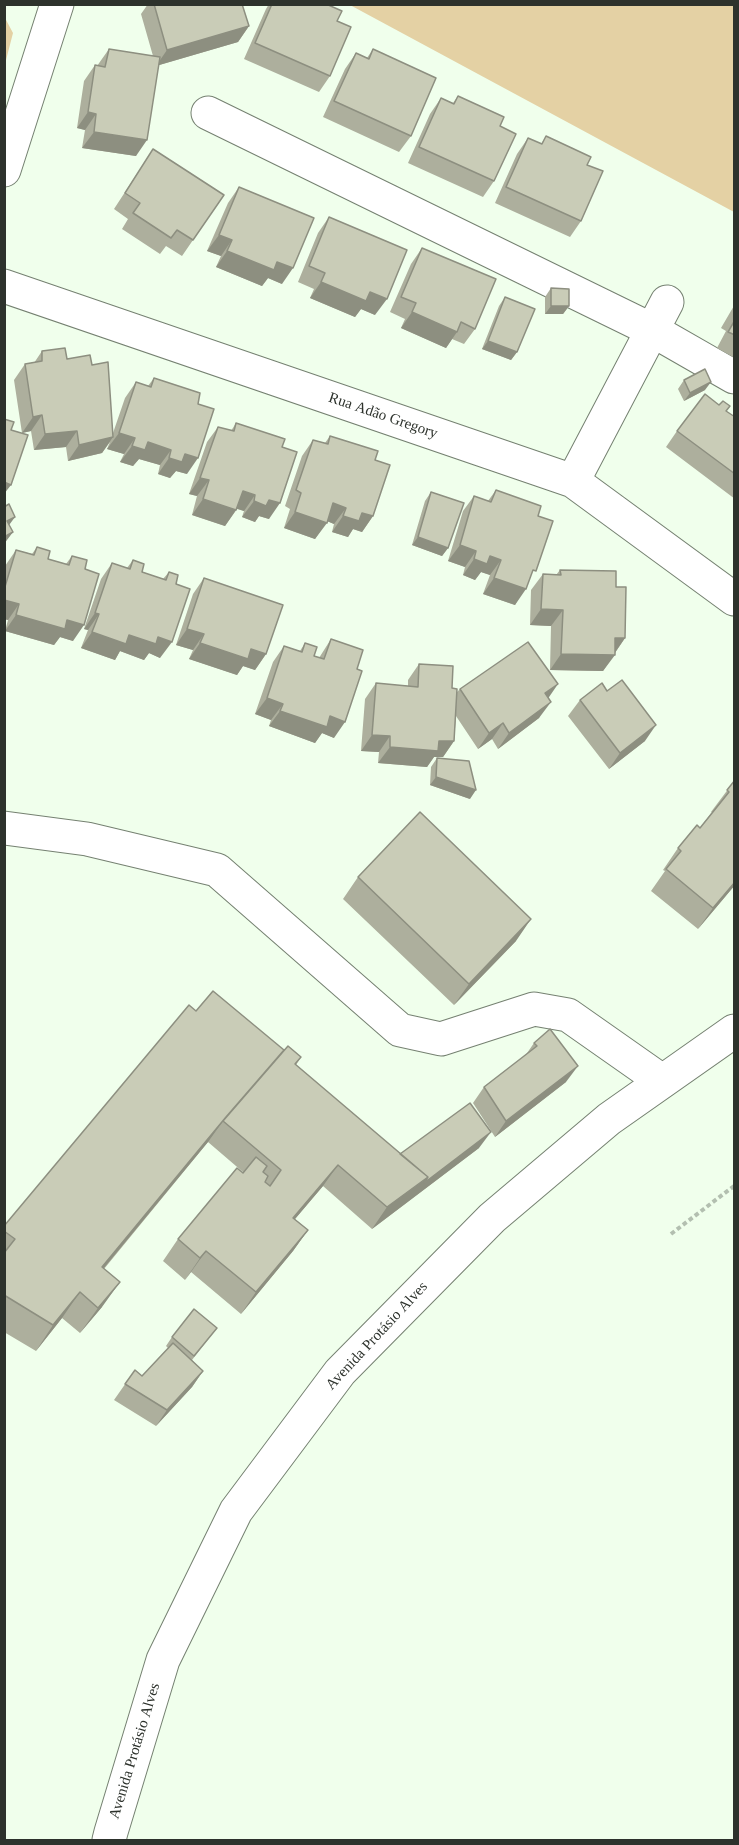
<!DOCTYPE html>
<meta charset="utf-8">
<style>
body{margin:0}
#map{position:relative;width:739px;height:1845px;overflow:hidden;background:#f0ffec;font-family:Georgia,serif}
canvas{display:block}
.frame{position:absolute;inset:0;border:6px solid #2d322c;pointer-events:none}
</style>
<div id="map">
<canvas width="739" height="1845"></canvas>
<div class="frame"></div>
</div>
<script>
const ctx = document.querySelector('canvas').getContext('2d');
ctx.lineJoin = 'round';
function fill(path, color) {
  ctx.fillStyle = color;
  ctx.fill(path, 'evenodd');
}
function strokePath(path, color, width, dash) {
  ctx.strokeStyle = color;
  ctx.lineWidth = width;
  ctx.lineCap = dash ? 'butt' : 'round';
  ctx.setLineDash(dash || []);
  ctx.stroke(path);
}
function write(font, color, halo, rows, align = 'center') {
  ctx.font = font + ' Georgia,serif';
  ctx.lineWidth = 6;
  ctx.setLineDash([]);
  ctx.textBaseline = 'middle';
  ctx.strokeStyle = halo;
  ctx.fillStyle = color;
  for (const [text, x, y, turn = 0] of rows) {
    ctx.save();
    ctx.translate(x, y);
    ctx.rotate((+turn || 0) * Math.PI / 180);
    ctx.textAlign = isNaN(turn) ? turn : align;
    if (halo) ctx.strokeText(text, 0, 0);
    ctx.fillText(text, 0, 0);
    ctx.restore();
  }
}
fill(new Path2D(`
 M350,5H734V212Z
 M5,18L13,33L5,64Z`), '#e4d1a4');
const minor = new Path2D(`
 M208,113L652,330L734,377
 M4,170L57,4
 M4,286L573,481L734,599
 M573,481L667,302
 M4,828L87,839L217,870L400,1030L441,1039L534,1009L568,1015L662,1081`);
const major = new Path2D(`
 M109,1840L111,1832L163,1660L236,1511L340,1372L492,1218L609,1119L734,1031`);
strokePath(minor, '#758171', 35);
strokePath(major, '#758171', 35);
strokePath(new Path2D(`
 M671,1234L734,1186`), '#b3bfb0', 4, [4.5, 3]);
strokePath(minor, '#fff', 33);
strokePath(major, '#fff', 33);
fill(new Path2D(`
 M148,4H242L249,26L238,42L159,65L136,156L82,148L85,130L77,128L84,81L95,65L97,66L109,49L153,56L141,14Z
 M269,4H326L337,21L330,76L319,92L244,59L266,9Z
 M373,49L411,136L399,152L323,117L345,69L356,53L367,58Z
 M458,96L500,126L494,181L483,197L408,163L430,114L441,98L453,103Z
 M546,136L587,165L581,221L570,237L495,203L517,154L528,138L541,144Z
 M153,149L224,195L182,256L166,246L160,254L122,229L128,219L114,209Z
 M239,187L282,284L268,278L262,286L216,267L221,256L207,251L228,203Z
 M329,217L375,315L361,309L355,317L310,298L314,289L298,282L318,233Z
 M422,248L475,329L464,344L452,339L446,348L401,328L405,319L390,312L411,264Z
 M551,288L569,306L563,314H545V297Z
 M505,297L517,352L511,360L482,349L499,306Z
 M735,304V358L717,348L726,331L721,328Z
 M42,351L92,365L113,433L125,398L136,382L148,386L154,378L187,474L176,471L170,478L158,474L160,465L139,459L133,466L120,462L124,454L107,449L110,442L102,453L68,461L66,447L34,450L31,431L22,433L14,380L25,364L34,363Z
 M684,380L705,390L684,401L678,389Z
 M726,411L735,417V499L666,447L677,431Z
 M236,423L282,447L269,519L259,516L255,522L242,517L244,511L237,509L225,526L192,515L197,496L189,494L207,442L218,427L231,431Z
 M330,436L375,460L373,516L362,532L353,529L348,537L332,532L334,524L327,521L315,539L284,528L290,509L285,506L302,456L313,440L325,443Z
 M496,490L538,516L529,580L515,605L483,594L490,575L481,572L475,580L463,575L465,567L448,561L463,511L474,496L488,501Z
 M431,492L448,548L442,556L412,545L425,501Z
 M37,547L48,559L66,564L72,556L85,569L73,641L60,637L54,645L5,631L8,620L4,619L5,566L16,550L32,554Z
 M133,560L142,572L163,579L169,572L160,658L149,653L144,660L120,651L115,660L81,648L88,630L84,629L101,579L112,563L127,568Z
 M560,570L616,587L625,638L603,671L550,670L551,626L530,625L531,590L543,574L556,575Z
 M204,578L266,654L255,670L243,666L237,675L189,659L193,650L176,645L193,594Z
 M331,639L334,738L322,733L315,743L269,726L271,720L255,714L273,662L284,646L300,651L305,643L314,656L319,658Z
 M419,664L457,692L460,689L548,698L539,718L498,749L492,739L478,749L456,716L454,741L443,757H434L427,767L378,763L379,752L361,751L365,699L376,683L408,686V680Z
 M580,700L645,741L609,769L568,716Z
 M437,758L470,799L430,785L431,767Z
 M735,780V885L698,929L651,891L665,871L663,870L678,848L700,828L712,812H711Z
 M358,877L516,941L454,1005L343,899Z
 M196,1011L284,1050L301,1057L296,1065L400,1154L479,1148L372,1229L323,1186L295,1219L308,1230L293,1251L241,1314L191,1272L185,1280L163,1261L178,1239L243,1172L208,1142L104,1269L102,1307L80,1333L62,1318L36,1351L4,1332V1226Z
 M534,1043L566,1082L495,1137L473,1103L484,1087L525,1056Z
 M217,1328L192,1360L203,1371L192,1387L156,1426L114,1400L135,1370L142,1376L168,1348L166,1346L172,1337Z`), '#adaf9d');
fill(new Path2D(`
 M249,26L238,42L156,66L167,50Z
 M88,112L96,114L85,130L77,128Z
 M94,132L147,140L136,156L82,148Z
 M219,235L232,240L221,256L207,251Z
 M227,251L277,262L293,268L282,284L268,278L262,286L216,267Z
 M321,282L370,292L387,299L375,315L361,309L355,317L310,298Z
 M551,306H569L563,314H545Z
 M412,312L457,332L446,348L401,328Z
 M488,341L517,352L511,360L482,349Z
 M711,382L705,390L684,401L690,393Z
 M42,415L31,431L22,433L33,417Z
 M77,431L66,447L34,450L45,434Z
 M119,433L135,438L124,454L107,449Z
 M113,437L102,453L68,461L79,445Z
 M148,442L171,450L160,465L139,459L133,466L120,462L132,446Z
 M185,454L198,458L187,474L176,471L170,478L158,474L169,458Z
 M200,478L209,480L197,496L189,494Z
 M4,482L11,485L4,494Z
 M243,491L255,495L244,511L232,507Z
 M203,499L236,510L225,526L192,515Z
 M269,500L280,503L269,519L259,516L255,522L242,517L254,501Z
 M333,503L346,508L334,524L322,519Z
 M295,512L327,523L315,539L284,528Z
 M362,513L373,516L362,532L353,529L348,537L332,532L343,516Z
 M15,517L4,532L7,521Z
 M13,532L4,544V537Z
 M418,537L448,548L442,556L412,545Z
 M460,545L476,551L465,567L448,561Z
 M490,556L501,560L490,575L481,572L475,580L463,575L474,559Z
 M494,578L526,589L515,605L483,594Z
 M4,600L19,604L8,620L4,619Z
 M541,609L563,610L551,626L530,625Z
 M95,613L99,614L88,630L84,629Z
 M16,615L67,620L84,625L73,641L60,637L54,645L5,631Z
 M187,629L204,634L193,650L176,645Z
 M92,632L158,637L172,642L160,658L149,653L144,660L120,651L115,660L81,648Z
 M615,638H625L614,654Z
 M200,643L251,649L266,654L255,670L243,666L237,675L189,659Z
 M561,654L615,655L603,671L550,670Z
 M558,684L547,700L545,693Z
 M267,698L283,704L271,720L255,714Z
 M551,702L539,718L498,749L509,733Z
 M280,711L330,716L345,722L334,738L322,733L315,743L269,726Z
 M503,723L492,739L478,749L489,733Z
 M656,725L645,741L609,769L620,753Z
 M372,735L390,736L379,752L361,751Z
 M439,741H454L443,757H434L427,767L378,763L390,747Z
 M436,777L476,790L470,799L430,785Z
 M735,882V885L698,929L713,908Z
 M531,919L516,941L454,1005L469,984Z
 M578,1066L566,1082L495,1137L506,1121Z
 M223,1121L208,1142L84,1292L102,1267Z
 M491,1132L479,1148L372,1229L387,1207Z
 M338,1165L323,1186L278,1239L293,1218Z
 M308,1230L293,1251L241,1314L256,1292Z
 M206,1251L191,1272L185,1280L200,1258Z
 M120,1282L102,1307L80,1333L98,1308Z
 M80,1292L62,1318L36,1351L53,1325Z
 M203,1371L192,1387L156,1426L167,1410Z`), '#8d8f80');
const building = new Path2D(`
 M154,4H242L249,26L167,50Z
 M272,4H326L342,11L337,21L351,27L330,76L255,43Z
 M109,49L160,57L147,140L94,132L96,114L88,112L95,65L105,67Z
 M373,49L436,78L411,136L334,101L356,53L369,59Z
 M458,96L504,117L500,126L516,134L494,181L419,147L441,98L454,104Z
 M546,136L591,157L587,165L603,171L581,221L506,187L528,138L542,144Z
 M153,149L224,195L193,240L177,230L171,238L133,213L140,203L125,193Z
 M239,187L314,218L293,268L277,262L274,270L227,251L232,240L219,235Z
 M329,217L407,250L387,299L370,292L366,301L321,282L325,273L309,266Z
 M422,248L496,279L475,329L461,322L457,332L412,312L416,303L401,297Z
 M551,288L569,289V306H551Z
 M505,297L535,309L517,352L488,341Z
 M735,320V335L728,332Z
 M65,348L67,359L90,355L92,365L108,362L113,437L79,445L77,431L45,434L42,415L33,417L25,364L42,361V351Z
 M705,369L711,382L690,393L684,380Z
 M154,378L200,393L198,404L214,409L198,458L185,454L182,462L169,458L171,450L148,442L145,450L132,446L135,438L119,433L136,382L151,387Z
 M705,394L719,405L723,401L730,406L726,411L735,417V474L677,431Z
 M4,419L14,422L11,430L28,435L11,485L4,482Z
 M236,423L285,439L282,447L297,452L280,503L269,500L266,506L254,501L255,495L243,491L236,510L203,499L209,480L200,478L218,427L234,431Z
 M330,436L378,451L375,460L390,465L373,516L362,513L359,521L343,516L346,508L333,503L327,523L295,512L301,493L296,490L313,440L328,444Z
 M496,490L541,506L538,516L553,521L536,571L533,570L526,589L494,578L501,560L490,556L487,564L474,559L476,551L460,545L474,496L491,502Z
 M431,492L464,503L448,548L418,537Z
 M9,504L15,517L7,521L13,532L4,537V507Z
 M37,547L50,551L48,559L69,565L72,556L87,560L85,569L99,574L84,625L67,620L65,629L16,615L19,604L4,600V590L16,550L34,555Z
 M133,560L144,564L142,572L166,580L169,572L178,575L176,584L190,589L172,642L158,637L156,644L129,635L126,644L92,632L99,614L95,613L112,563L130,569Z
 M560,570L616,571V587H626L625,638H615V655L561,654L563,610L541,609L543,574L561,575Z
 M204,578L283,605L266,654L251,649L248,659L200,643L204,634L187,629Z
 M331,639L363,650L357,669L362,671L345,722L330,716L327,727L280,711L283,704L267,698L284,646L302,652L305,643L317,647L314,656L324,659Z
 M528,642L558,684L545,693L551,702L509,733L503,723L489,733L460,689Z
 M419,664L453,666L452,688L457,689L454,741H439L438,751L390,747V736L372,735L376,683L418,687Z
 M622,680L656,725L620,753L580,700L602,683L607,691Z
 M437,758L469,761L476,790L436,777Z
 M735,780V882L713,908L666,869L681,851L678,848L697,825L700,828L729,792L727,790Z
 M420,812L531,919L469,984L358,877Z
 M213,991L284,1050L226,1117L102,1267L120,1282L98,1308L80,1292L53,1325L4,1295V1253L15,1239L4,1231V1226L189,1005L196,1011Z
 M550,1029L578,1066L506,1121L484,1087L537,1046L534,1043Z
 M288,1046L301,1057L295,1064L428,1177L387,1207L338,1165L293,1218L308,1230L256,1292L206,1251L200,1258L178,1239L237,1168L243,1173L256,1157L267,1166L263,1172L268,1176L265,1182L270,1186L281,1170L223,1121Z
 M470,1103L491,1132L424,1183L428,1177L400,1154Z
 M194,1309L217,1328L194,1356L172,1337Z
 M173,1343L203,1371L167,1410L125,1384L135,1370L142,1376Z`);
fill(building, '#c9ccb7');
strokePath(building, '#8d8f80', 1.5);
write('15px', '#2d322c', '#fff', [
 ["Rua Adão Gregory",383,416,19],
 ["Avenida Protásio Alves",377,1336,-47],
 ["Avenida Protásio Alves",135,1751,-73]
]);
</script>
